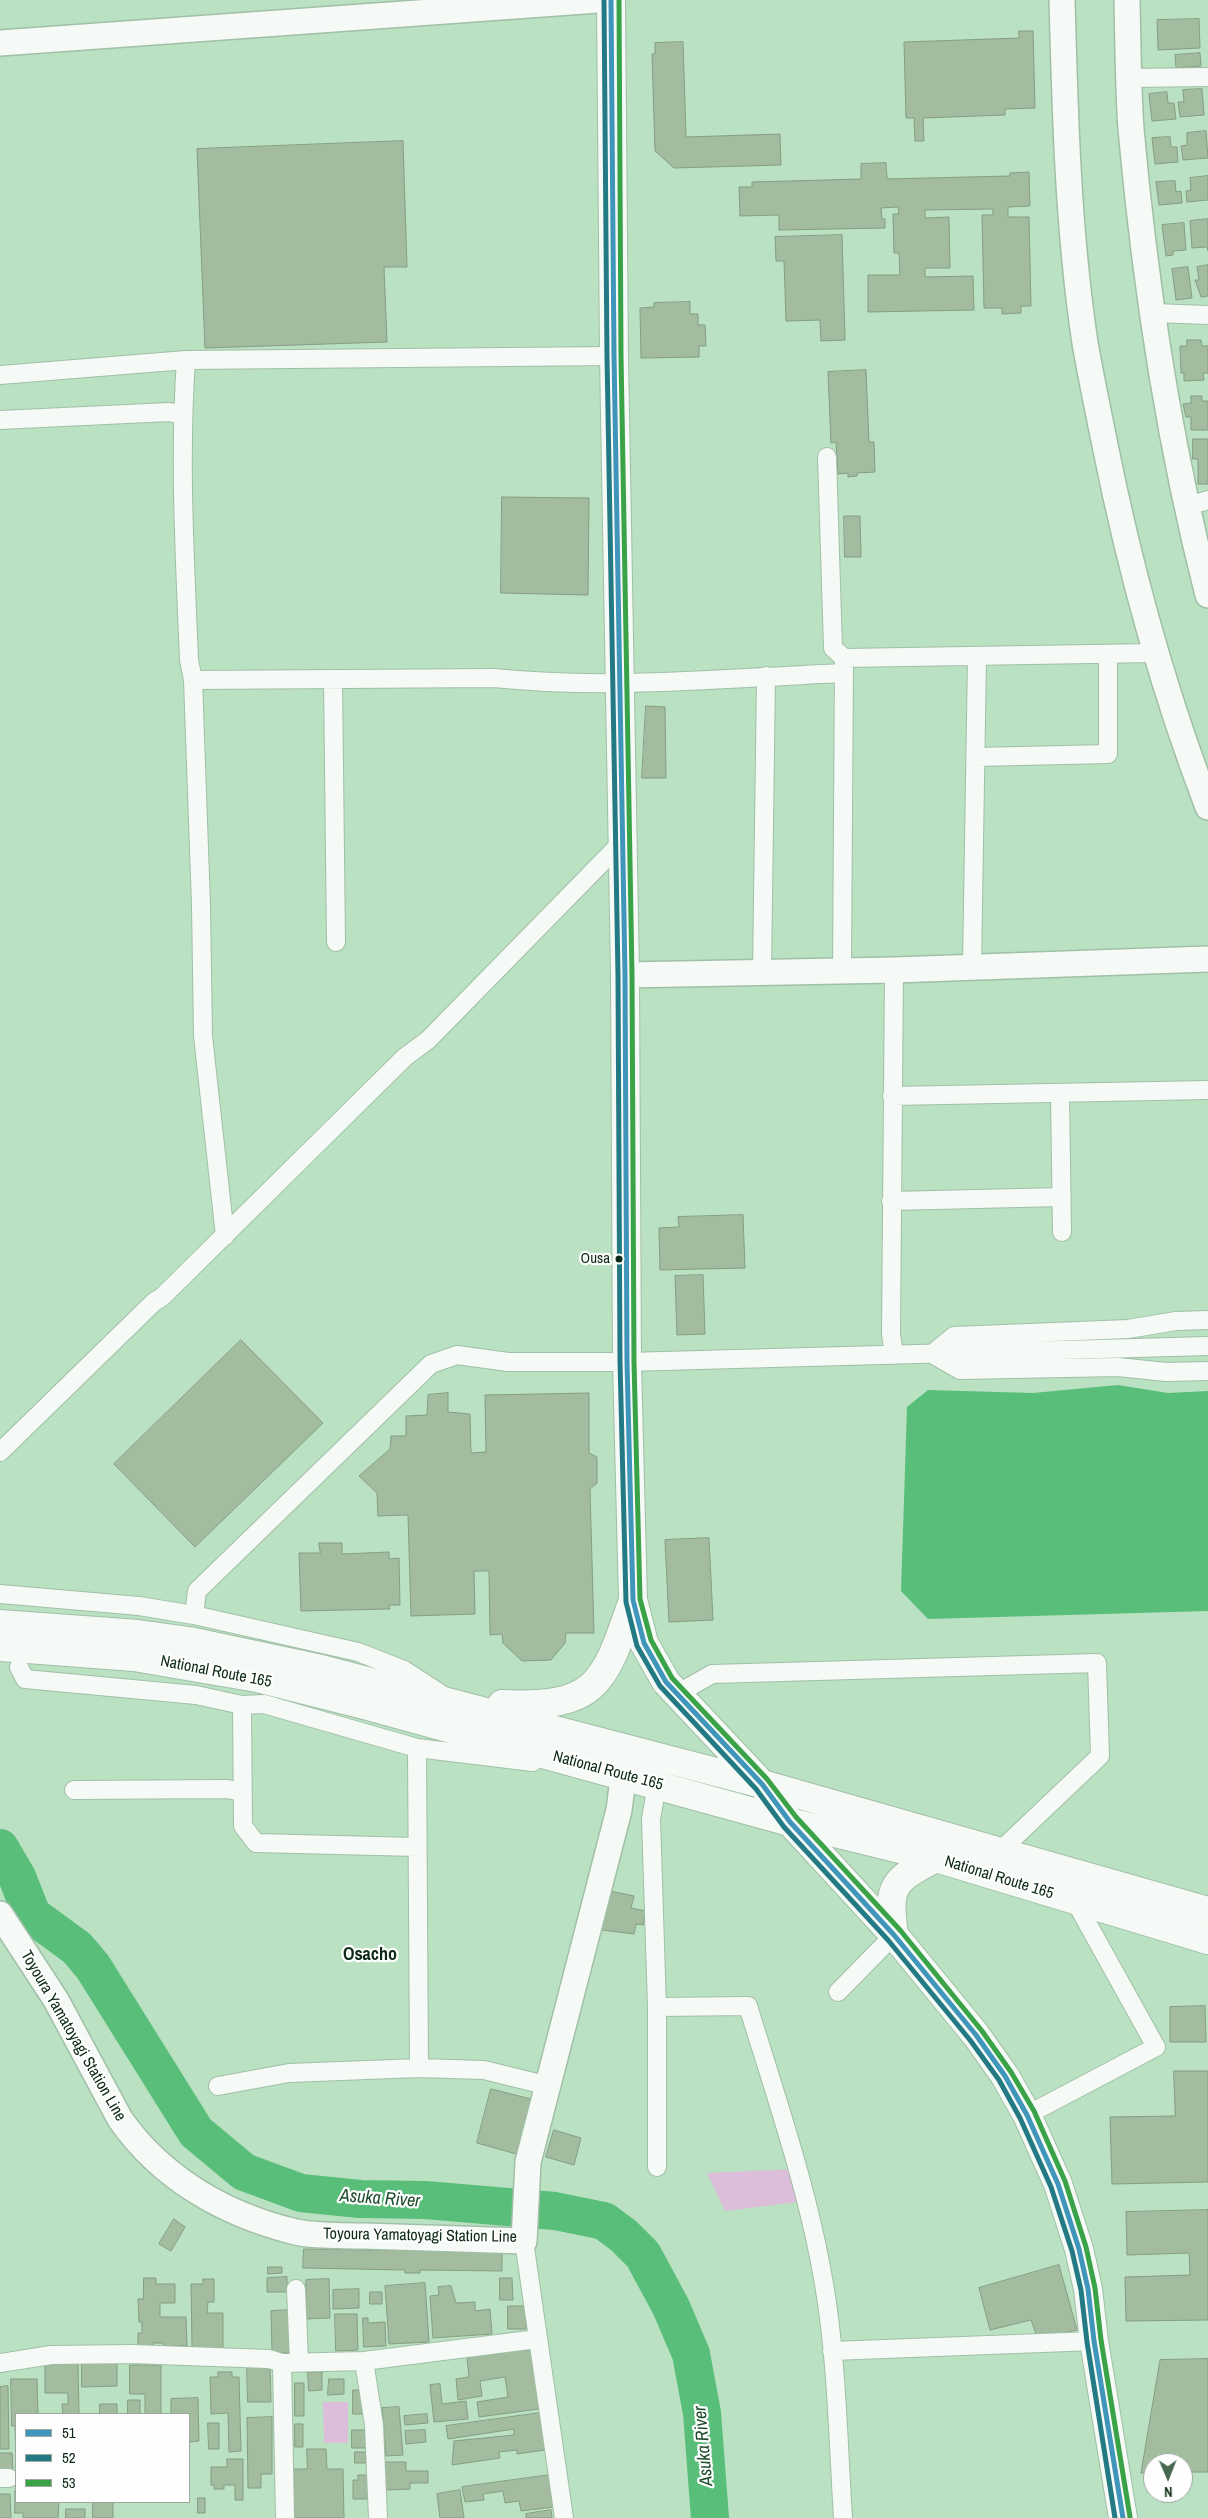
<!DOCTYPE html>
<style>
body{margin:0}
#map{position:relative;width:1208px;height:2518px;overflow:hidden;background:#bae1c2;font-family:"Archivo Narrow",sans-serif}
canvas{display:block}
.legend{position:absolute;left:15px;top:2413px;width:175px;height:90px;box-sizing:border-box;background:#fefefe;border:1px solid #9da9a0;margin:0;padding:6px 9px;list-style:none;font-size:15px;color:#0b2914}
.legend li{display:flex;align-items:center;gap:10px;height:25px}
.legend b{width:25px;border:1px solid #9da9a0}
.north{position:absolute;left:1143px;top:2453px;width:50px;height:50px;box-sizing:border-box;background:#fefefe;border:1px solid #9da9a0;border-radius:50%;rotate:179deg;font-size:14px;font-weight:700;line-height:20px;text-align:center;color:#0b2914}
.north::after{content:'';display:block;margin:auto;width:18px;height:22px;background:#486951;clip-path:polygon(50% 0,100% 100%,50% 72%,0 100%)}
</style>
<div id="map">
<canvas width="1208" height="2518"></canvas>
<ul class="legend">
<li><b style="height:6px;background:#3f95ba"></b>51</li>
<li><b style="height:6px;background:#237a84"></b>52</li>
<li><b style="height:6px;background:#3aa247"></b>53</li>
</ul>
<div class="north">N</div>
</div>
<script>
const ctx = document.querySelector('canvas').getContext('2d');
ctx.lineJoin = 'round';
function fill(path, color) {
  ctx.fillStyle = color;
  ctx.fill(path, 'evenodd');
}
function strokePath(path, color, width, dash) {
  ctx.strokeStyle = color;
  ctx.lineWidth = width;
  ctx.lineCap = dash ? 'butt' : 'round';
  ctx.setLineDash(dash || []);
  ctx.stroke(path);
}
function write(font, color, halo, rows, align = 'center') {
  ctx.font = font + ' "Archivo Narrow",sans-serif';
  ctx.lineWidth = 4.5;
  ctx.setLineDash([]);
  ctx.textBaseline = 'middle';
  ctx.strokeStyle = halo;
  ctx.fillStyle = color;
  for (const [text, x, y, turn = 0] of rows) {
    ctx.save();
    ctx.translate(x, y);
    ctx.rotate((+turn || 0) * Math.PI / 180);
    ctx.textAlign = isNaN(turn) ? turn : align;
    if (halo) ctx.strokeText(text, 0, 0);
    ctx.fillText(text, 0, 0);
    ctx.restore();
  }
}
fill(new Path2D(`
 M797,2169L806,2201L725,2211L707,2173Z
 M323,2402H348V2443H324Z`), '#dcbdda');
fill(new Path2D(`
 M1118,1385L1168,1393L1208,1391V1611L928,1619L901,1591L907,1407L928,1390L1033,1393Z`), '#5abe7b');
strokePath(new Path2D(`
 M0,1848L17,1877L32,1915L77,1948L93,1967L196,2132L244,2172L301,2193L360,2199L425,2200L555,2211L604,2221L624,2236L643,2255L671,2307L691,2354L702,2413L710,2518`), '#5abe7b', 38);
const building = new Path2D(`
 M1199,19L1200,48L1158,50L1157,20Z
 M1019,31H1033L1035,108L1005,109V115L923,118L924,141H915L914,118H906L904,42L1019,38Z
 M683,42L686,137L780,134L781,165L674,168L655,151L652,54H655V43Z
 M1200,53L1201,66L1176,68L1175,55Z
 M1202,89L1204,115L1180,117L1178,102H1184L1183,90Z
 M1167,92L1168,103H1174L1176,119L1152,121L1149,94Z
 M1206,131L1208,158L1183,160L1181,146L1187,145V133Z
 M1170,137L1171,147H1177L1178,162L1155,164L1152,138Z
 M403,141L407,267H384L387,342L205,348L197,149Z
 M886,163L887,179L1010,176V173L1029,172L1030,206L1008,207V217H1029L1031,306H1021V313L1002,314V308H984L982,215H993V209L925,210V218L949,217L950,268H925V277L973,276L974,310L868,312V275H900L899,253H894L893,214H899L898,207L881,208L882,219H885V228L779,230V215L740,216L739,187H752V182L861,179V164Z
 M1208,176V200L1187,202L1186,191L1191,190L1190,178Z
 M1175,181L1176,192L1181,191L1182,203L1159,205L1156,182Z
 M1208,219V251L1207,247L1192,248L1190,221Z
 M1184,223L1186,250L1173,251V255L1166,256L1162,225Z
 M842,235L845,340L821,341L820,320L786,321L784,261H776L775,237Z
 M1208,265V296L1201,297L1195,280H1199L1197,267Z
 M1188,267L1192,298L1176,300L1172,269Z
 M690,302V314H698V325H705L706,346H699V357L641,358L640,308L654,307V303Z
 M1187,340H1201L1202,346H1208V373H1203L1204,380L1184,381V373H1181L1180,346H1187Z
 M866,370L869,442H874L875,472L857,473V476L848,477V473L838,474L836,442L831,443L828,372Z
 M1191,396H1202V401H1208V430H1191V417H1186L1183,404L1191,403Z
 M1193,439H1208V484H1198V459H1193Z
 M502,497L589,498L588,595L501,593Z
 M844,516H860L861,557H845Z
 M646,706L665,707L666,778H642Z
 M743,1215L745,1268L660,1270L659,1228L679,1227L678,1217Z
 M703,1275L705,1334L677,1335L675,1276Z
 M241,1340L323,1423L195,1547L114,1464Z
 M448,1393V1412L470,1414L471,1453L486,1452L485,1395L589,1393V1453L597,1457V1483L590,1489L594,1633H566L565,1643L551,1660L522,1661L503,1643L502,1634L490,1635L489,1571H474L475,1614L411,1616L408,1515L378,1516L377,1493L359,1476L390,1449L391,1436H406V1416L427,1415L428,1395Z
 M709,1538L713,1620L669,1622L665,1540Z
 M319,1543H342V1554L389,1552V1559L399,1558L400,1605H389L390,1609L301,1611L299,1553H320Z
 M610,1891L634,1896L631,1908L646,1911L643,1925L636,1924L634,1934L602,1930Z
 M1205,2006L1206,2042H1170V2007Z
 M1174,2071H1208V2182L1112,2184L1110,2117L1175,2116Z
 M491,2089L535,2100L520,2155L477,2143Z
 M554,2130L581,2138L574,2165L546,2157Z
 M1208,2210V2320L1126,2321L1125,2277L1190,2275L1189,2253L1127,2255L1126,2212Z
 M174,2219L185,2227L171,2251L159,2244Z
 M304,2249L502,2252V2271L420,2270V2273H405V2270L303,2268Z
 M1059,2265L1077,2330L1038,2339L1031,2320L990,2330L979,2288Z
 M268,2267H282V2273L268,2274Z
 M287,2277V2292H267V2278Z
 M144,2278H156V2284H175V2303H160V2317H186L187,2346H163V2343H153V2346H138V2333H142V2322H139L138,2299H143Z
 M500,2278H512L513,2300H500Z
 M203,2279H214V2302H208L207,2313H223V2348H192L191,2284H203Z
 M329,2279L330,2318L306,2319V2280Z
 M425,2283L429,2342L389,2344L385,2286Z
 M451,2286L456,2303L475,2302V2311L490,2309L492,2334L433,2338L430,2296L439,2295L438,2287Z
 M359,2289V2308L333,2309V2290Z
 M370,2292H382V2304H370Z
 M508,2306H526V2329H508Z
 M290,2310L291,2353H272L271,2311Z
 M335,2314H357L358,2350L336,2351Z
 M363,2318H368V2323L385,2322L386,2346L364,2347Z
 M531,2348L539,2409L479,2417L477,2402L508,2397L505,2377L480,2381L482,2396L458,2400L456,2379L469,2377L467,2357Z
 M1208,2359V2472H1183V2463H1153V2473H1141L1160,2360Z
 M82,2363H117V2386L82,2387Z
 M78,2364L79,2414H63L62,2404H68V2393H45V2365Z
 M130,2365H161V2414H145V2394H130Z
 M247,2367H270L271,2402H248Z
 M218,2372H232V2377H239L241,2451L229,2452L228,2413L211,2414L210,2377H218Z
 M308,2372H322V2390L309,2391Z
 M11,2379H37L38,2414H16V2460L15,2426H12Z
 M329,2379H344V2394L328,2395Z
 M295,2383H304V2416H295Z
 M440,2384L442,2404L466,2401L468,2419L434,2422L430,2385Z
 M8,2386L9,2449H0V2387Z
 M353,2390H363V2414H353Z
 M198,2398L199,2441L189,2442V2414H171V2399Z
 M128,2400H140V2414H128Z
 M100,2404H117V2414H100Z
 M399,2407L403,2455L386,2456L382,2408Z
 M540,2413L545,2450L517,2454V2450L499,2452L500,2458L452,2465L454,2441L514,2435V2429L448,2439L446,2426Z
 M427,2414L428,2423L405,2425L404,2416Z
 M272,2417V2474H261V2488H248L247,2418Z
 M208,2423H219V2449H209Z
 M295,2424H303V2447H295Z
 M352,2430H366L367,2448H352Z
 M425,2430L426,2442L406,2444L405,2431Z
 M307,2449H326L327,2469H343L344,2518H294L293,2469H307Z
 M355,2452H366V2463H355Z
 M0,2453H12L13,2472H0Z
 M227,2459H243V2500H235V2485H224V2489H214V2485H211V2467H227Z
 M385,2462H406V2471H428V2483H410V2489L386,2490Z
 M358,2475H367V2481L370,2480V2499H353V2480H358Z
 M550,2475L554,2507L521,2511L519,2501L505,2503L503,2491L483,2494L484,2500L465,2502L462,2487Z
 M460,2490L464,2518H440L437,2494Z
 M15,2491L16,2502H59L58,2518H23V2513H15Z
 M0,2494H10L11,2518H0Z
 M198,2498H205V2513H198Z
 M93,2502H113V2518H93Z
 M66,2509H85V2518H66Z
 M551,2510L552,2518H526V2514Z`);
fill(building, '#a3bca0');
strokePath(building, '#859d82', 1);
const street = new Path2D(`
 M1129,78L1208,77
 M1154,313L1208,315
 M186,360C179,460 185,560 189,660L193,680L201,905L203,1036L225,1236
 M0,375L186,360L614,356
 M0,420L169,412L182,415
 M827,457L833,648L844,658L1154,653
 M1188,506L1208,500
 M333,679L336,942
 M193,680L494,678C610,690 727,678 844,673
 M976,757L1108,754V655
 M972,967L977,657
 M842,970L844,661
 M894,970L891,1334L894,1355
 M762,973L766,676
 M1060,1094L1062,1232
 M892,1096L1208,1090
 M891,1201L1062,1197
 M1208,1320L1176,1321L1128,1329L954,1336L932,1354L960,1370L1118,1367L1166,1372L1208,1371
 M0,1452L154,1302L162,1297L405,1057L428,1040L622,842
 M0,1594L139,1606L194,1615L358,1652L404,1670L441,1694
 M194,1615L197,1591L431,1364L457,1355L508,1362H627L1208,1346
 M19,1667L25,1679L196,1695L242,1705L264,1704L417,1748L533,1762
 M677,1694L712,1674L1097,1663L1100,1756L1001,1850
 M242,1705L243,1826L256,1843L417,1847
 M417,1748L419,2068
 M657,1784L651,1819L657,2007L748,2006C776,2097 808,2189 824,2284C837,2360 838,2440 843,2518
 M74,1790L227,1789L242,1792
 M838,1992L894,1935
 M218,2086L289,2073L419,2068L484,2070L549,2086
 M1027,2115L1156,2047L1075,1901
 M657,2167V2007
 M524,2241L564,2518
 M296,2289L299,2361
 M832,2351L1094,2341
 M364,2361L374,2425L378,2518
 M0,2363L51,2355L131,2354L269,2359L282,2363L364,2361L537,2339
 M282,2363L285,2518
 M0,2478H9`);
const secondary = new Path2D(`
 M1062,0C1065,114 1068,230 1085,343C1091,377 1098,411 1105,445C1130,570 1162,687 1208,807
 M1127,0C1128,43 1128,86 1131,129C1145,285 1169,443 1208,595
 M0,43L598,0
 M625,975L894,970L1208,959
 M0,1914L56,2000L120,2119C161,2178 224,2214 292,2231C314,2237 341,2235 364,2236C417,2238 471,2239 524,2241L528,2162L619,1810L626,1756`);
const highway = new Path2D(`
 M611,0L614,356L625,975L627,1362L633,1600L644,1643L666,1682L762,1784L790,1822L894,1935L976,2035L1005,2076L1027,2115L1058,2184L1079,2249L1088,2289L1094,2341L1123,2518
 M0,1624L138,1634L189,1641L321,1669L762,1784L1208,1911
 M0,1647L134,1657L257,1678L364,1705L790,1822L936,1858L1208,1940
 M502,1704C599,1708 604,1683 633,1600
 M894,1935C887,1885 893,1880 936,1858`);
strokePath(street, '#a1bfa7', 20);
strokePath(secondary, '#a1bfa7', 28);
strokePath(highway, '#a1bfa7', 30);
strokePath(street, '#f5faf6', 18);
strokePath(secondary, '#f5faf6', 25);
strokePath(highway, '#f5faf6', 28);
strokePath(new Path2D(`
 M611,0L614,356L625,975L627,1362L633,1600L644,1643L666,1682L762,1784L790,1822L894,1935L976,2035L1005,2076L1027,2115L1058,2184L1079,2249L1088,2289L1094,2341L1123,2518`), '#3f95ba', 5);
strokePath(new Path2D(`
 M604,0L607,356L618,975L620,1362L626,1602L637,1646L660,1686L756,1789L784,1827L888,1940L970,2040L999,2080L1020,2118L1051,2187L1072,2251L1081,2290L1087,2342L1115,2518`), '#237a84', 5);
strokePath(new Path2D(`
 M619,0L621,356L632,975L634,1362L640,1599L651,1640L672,1678L767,1779L796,1817L900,1930L982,2031L1011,2072L1034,2111L1065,2181L1086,2247L1095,2288L1101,2340L1130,2517`), '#3aa247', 5);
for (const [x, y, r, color] of [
 [619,1259,4.5,"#0b2914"]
]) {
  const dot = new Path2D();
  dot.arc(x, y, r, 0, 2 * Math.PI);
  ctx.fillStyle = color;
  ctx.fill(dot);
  strokePath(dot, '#fefefe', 2);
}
write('15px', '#0b2914', '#fefefe', [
 ["Ousa",610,1259]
], 'right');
write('16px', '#0b2914', '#fefefe', [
 ["National Route 165",216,1672,11],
 ["National Route 165",608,1771,15],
 ["National Route 165",999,1878,17],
 ["Toyoura Yamatoyagi Station Line",73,2036,60],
 ["Toyoura Yamatoyagi Station Line",420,2236,1]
]);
write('bold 18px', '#0b2914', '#fefefe', [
 ["Osacho",370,1955]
]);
write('italic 18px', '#1d4c2b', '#fefefe', [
 ["Asuka River",380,2199,4],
 ["Asuka River",704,2446,-95]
]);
</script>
